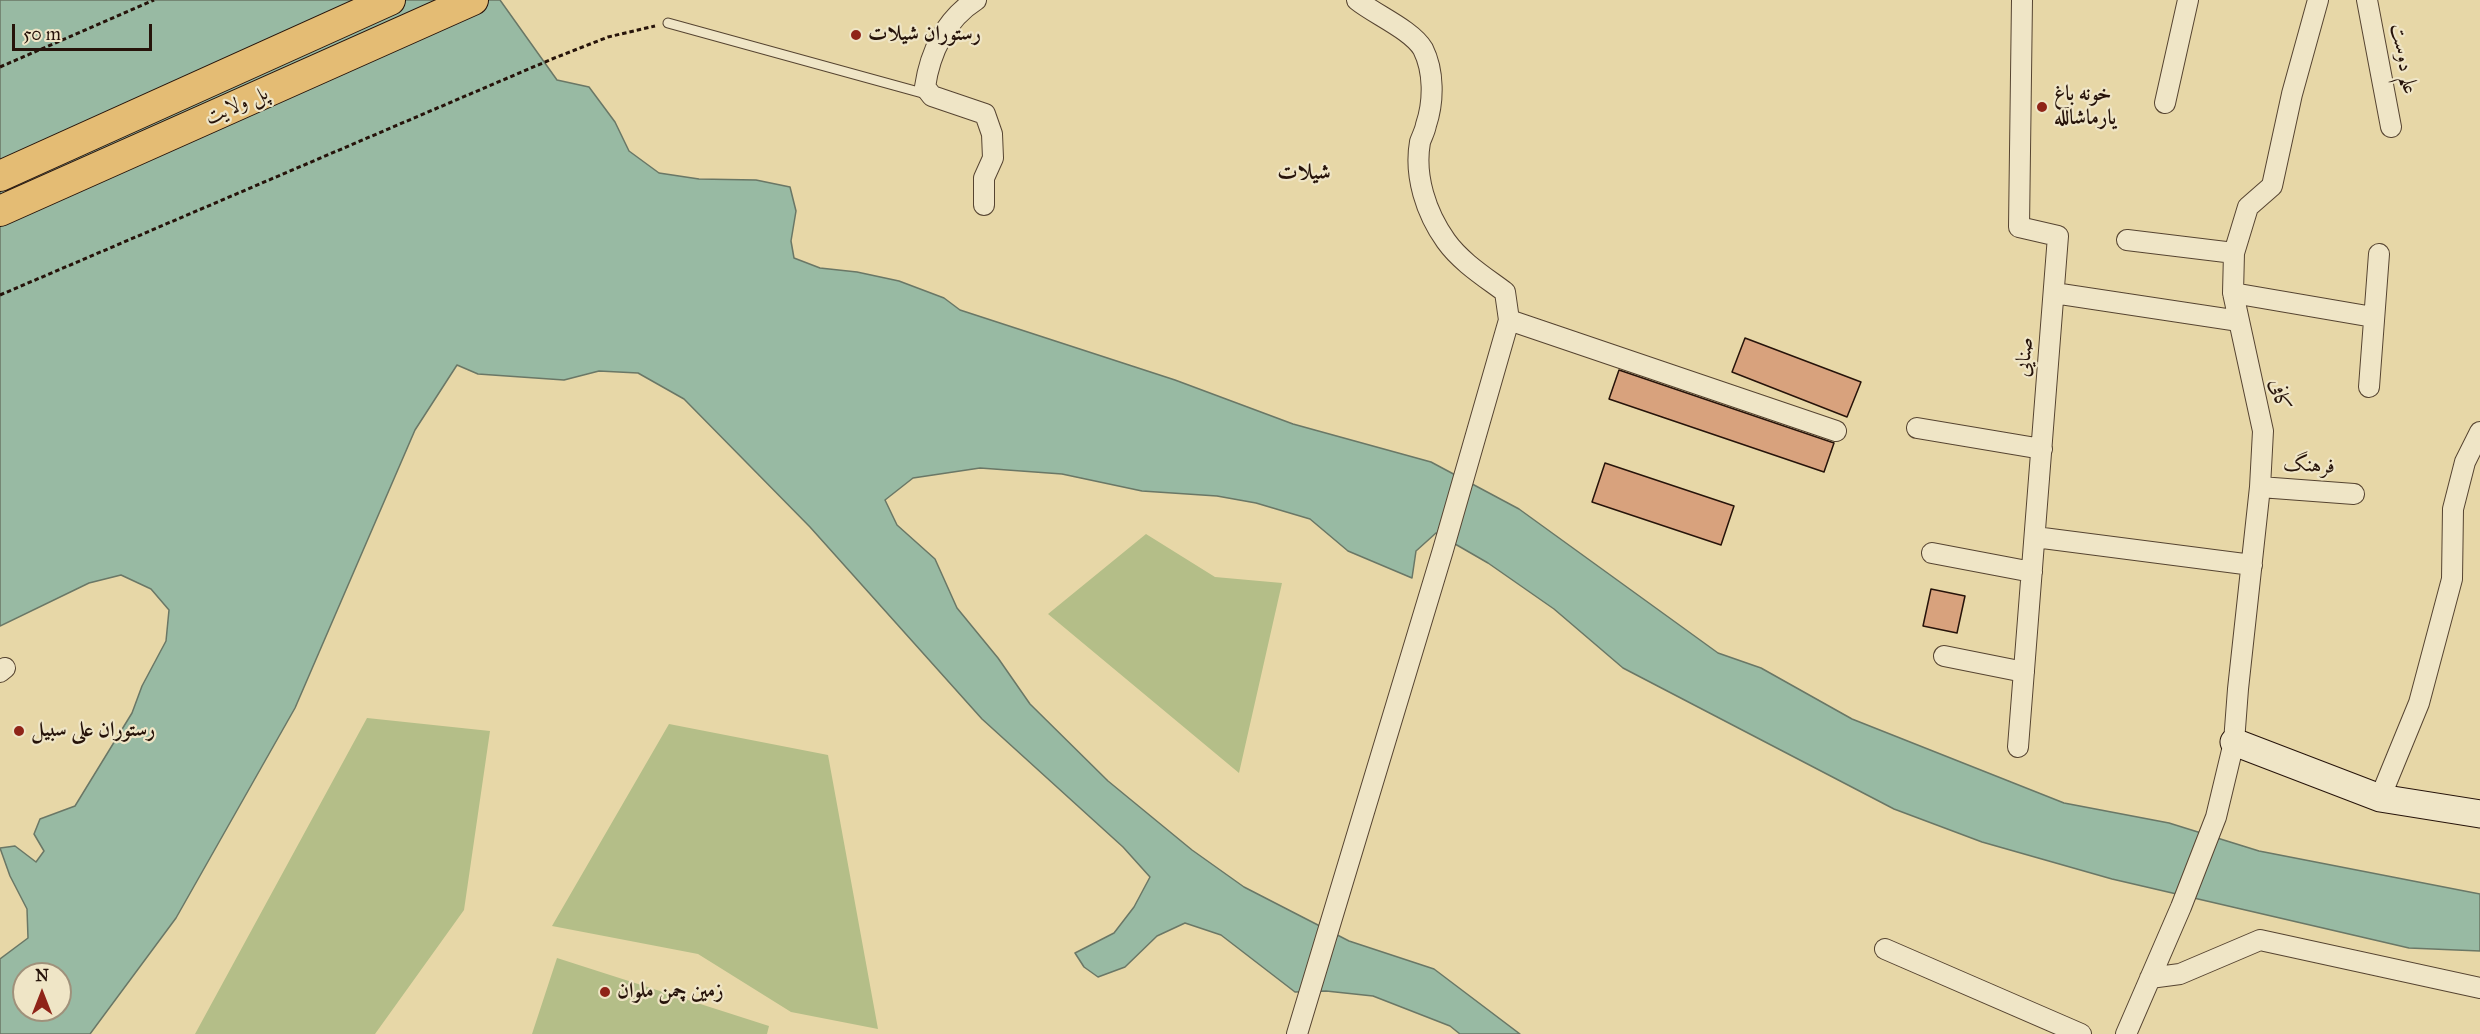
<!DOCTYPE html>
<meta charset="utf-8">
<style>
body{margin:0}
#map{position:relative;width:2480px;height:1034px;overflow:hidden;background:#e7d7a7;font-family:"IM FELL Great Primer",serif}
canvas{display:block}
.north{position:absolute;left:12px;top:962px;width:60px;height:60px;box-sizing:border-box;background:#efe5c6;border:2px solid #9f917b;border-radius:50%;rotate:0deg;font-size:16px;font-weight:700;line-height:24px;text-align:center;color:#26130a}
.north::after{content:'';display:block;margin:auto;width:21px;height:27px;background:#8f2418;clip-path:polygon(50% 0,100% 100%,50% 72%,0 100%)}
.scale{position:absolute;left:12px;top:24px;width:140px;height:27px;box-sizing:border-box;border:3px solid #26130a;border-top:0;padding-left:8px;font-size:18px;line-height:21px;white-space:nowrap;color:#26130a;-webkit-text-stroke:4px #efe5c6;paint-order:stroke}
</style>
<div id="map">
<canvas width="2480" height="1034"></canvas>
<div class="north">N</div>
<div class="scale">50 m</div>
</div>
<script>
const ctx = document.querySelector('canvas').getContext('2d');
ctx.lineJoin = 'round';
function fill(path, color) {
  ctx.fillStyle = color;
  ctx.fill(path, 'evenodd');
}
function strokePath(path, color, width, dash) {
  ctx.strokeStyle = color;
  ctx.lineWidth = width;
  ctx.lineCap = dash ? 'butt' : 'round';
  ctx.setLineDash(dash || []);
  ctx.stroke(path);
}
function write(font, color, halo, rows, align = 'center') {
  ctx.font = font + ' "IM FELL Great Primer",Amiri,serif';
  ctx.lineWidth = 4.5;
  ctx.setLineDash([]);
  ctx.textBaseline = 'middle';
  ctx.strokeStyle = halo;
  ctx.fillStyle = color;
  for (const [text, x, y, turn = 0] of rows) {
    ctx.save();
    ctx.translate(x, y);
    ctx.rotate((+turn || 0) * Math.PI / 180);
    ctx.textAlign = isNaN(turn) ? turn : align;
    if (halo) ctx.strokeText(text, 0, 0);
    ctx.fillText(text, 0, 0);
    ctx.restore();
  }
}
fill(new Path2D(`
 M1146,534L1215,577L1282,583L1239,773L1048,614Z
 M367,718L490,731L464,910L375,1034H195Z
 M669,724L828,755L878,1029L791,1012L698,954L552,926Z
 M557,958L769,1026L767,1034H532Z`), '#b4be88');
const water = new Path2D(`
 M0,0H500L557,80L589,87L615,122L629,151L659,173L699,179L756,180L790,187L796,211L791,241L794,258L820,268L857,272L899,281L944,298L960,310L1175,380L1293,424L1431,462L1519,509L1718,653L1761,668L1852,719L2064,803L2169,823L2259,851L2480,894V951L2409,948L2112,879L1982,842L1894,809L1623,668L1554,609L1488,563L1436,533L1416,551L1412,578L1348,551L1310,519L1256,503L1217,496L1142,491L1062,474L980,468L913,478L885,500L897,525L935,559L957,608L998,658L1030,704L1108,781L1192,850L1244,887L1349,941L1434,969L1520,1034H1460L1450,1026L1373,996L1326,991L1295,992L1221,935L1185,923L1157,936L1125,967L1098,977L1084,967L1075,953L1114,933L1134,907L1150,877L1123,847L982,719L810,527L684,399L638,373L599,371L564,380L478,374L457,365L415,430L295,708L176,918L90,1034H0V959L28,938L27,909L10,876L0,848L15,846L36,862L44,851L34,834L40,819L75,806L132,713L142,686L166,641L169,610L151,589L121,575L89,583L0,626ZM24,974H60V1010H24Z`);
fill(water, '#98baa3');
strokePath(water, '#6a7766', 1.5);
const building = new Path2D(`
 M1745,338L1861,382L1847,417L1732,372Z
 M1619,370L1834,443L1824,472L1609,399Z
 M1605,463L1734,506L1721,545L1592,502Z
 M1931,589L1965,596L1957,633L1923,626Z`);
fill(building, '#d8a27d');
strokePath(building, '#26130a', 1.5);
const lane = new Path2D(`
 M668,23L926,94`);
const street = new Path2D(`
 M976,0C946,19 930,52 925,87L932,96L985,114L992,134L993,158L984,178V205
 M1357,0C1374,14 1412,30 1423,49C1434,71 1434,101 1426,125C1425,131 1422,136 1420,142C1414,176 1426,213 1446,241C1461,262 1485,277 1505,292L1509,320L1836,431
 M2367,0L2391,127
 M2165,103L2188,0
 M2127,240L2234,253
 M2054,293L2239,321
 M2233,293L2373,317
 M2369,387L2379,254
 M1917,428L2042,449
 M2260,487L2354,494
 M2035,537L2252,565
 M1932,553L2032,572
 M1944,656L2024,672
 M0,672L5,668
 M2018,747L2058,236L2019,227L2022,0
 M2380,798L2419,703L2452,579L2453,509L2465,462L2480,432
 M1885,949L2081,1034
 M2150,978L2180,974L2260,940L2480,988
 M1297,1034L1443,550L1509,320
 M2126,1034L2181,907L2216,817L2234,742L2238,689L2260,487L2263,431L2233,293L2234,253L2248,207L2272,186L2292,94L2318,0`);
const secondary = new Path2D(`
 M2234,742L2380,798L2480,814`);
const primary = new Path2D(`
 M0,176L390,0
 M0,211L473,0`);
strokePath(lane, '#564431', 11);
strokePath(street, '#564431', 22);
strokePath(secondary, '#26130a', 29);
strokePath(primary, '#26130a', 32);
strokePath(new Path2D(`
 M0,67L154,0
 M0,295L552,59L608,37L655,26`), '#26130a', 3, [4.5, 3]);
strokePath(lane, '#efe5c6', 9);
strokePath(street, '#efe5c6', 20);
strokePath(secondary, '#efe5c6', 27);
strokePath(primary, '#e4bc74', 30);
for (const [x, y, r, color] of [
 [856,35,6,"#8f2418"],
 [2042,107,6,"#8f2418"],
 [19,731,6,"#8f2418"],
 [605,992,6,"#8f2418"]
]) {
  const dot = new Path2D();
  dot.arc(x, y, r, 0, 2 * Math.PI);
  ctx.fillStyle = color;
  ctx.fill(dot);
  strokePath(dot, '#efe5c6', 2);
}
write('bold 21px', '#26130a', '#efe5c6', [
 ["رستوران شیلات",868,35],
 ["خونه باغ",2054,95],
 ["یارماشالله",2054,119],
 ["رستوران علی سبیل",31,731],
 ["زمین چمن ملوان",617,992]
], 'left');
write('21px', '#26130a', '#efe5c6', [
 ["علم دوست",2403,59,79],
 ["پل ولایت",237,106,-24],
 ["صنایی",2025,357,-85],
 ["کافی",2279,395,78],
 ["فرهنگ",2309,466,4]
]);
write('bold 22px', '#26130a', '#efe5c6', [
 ["شیلات",1304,174]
]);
</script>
